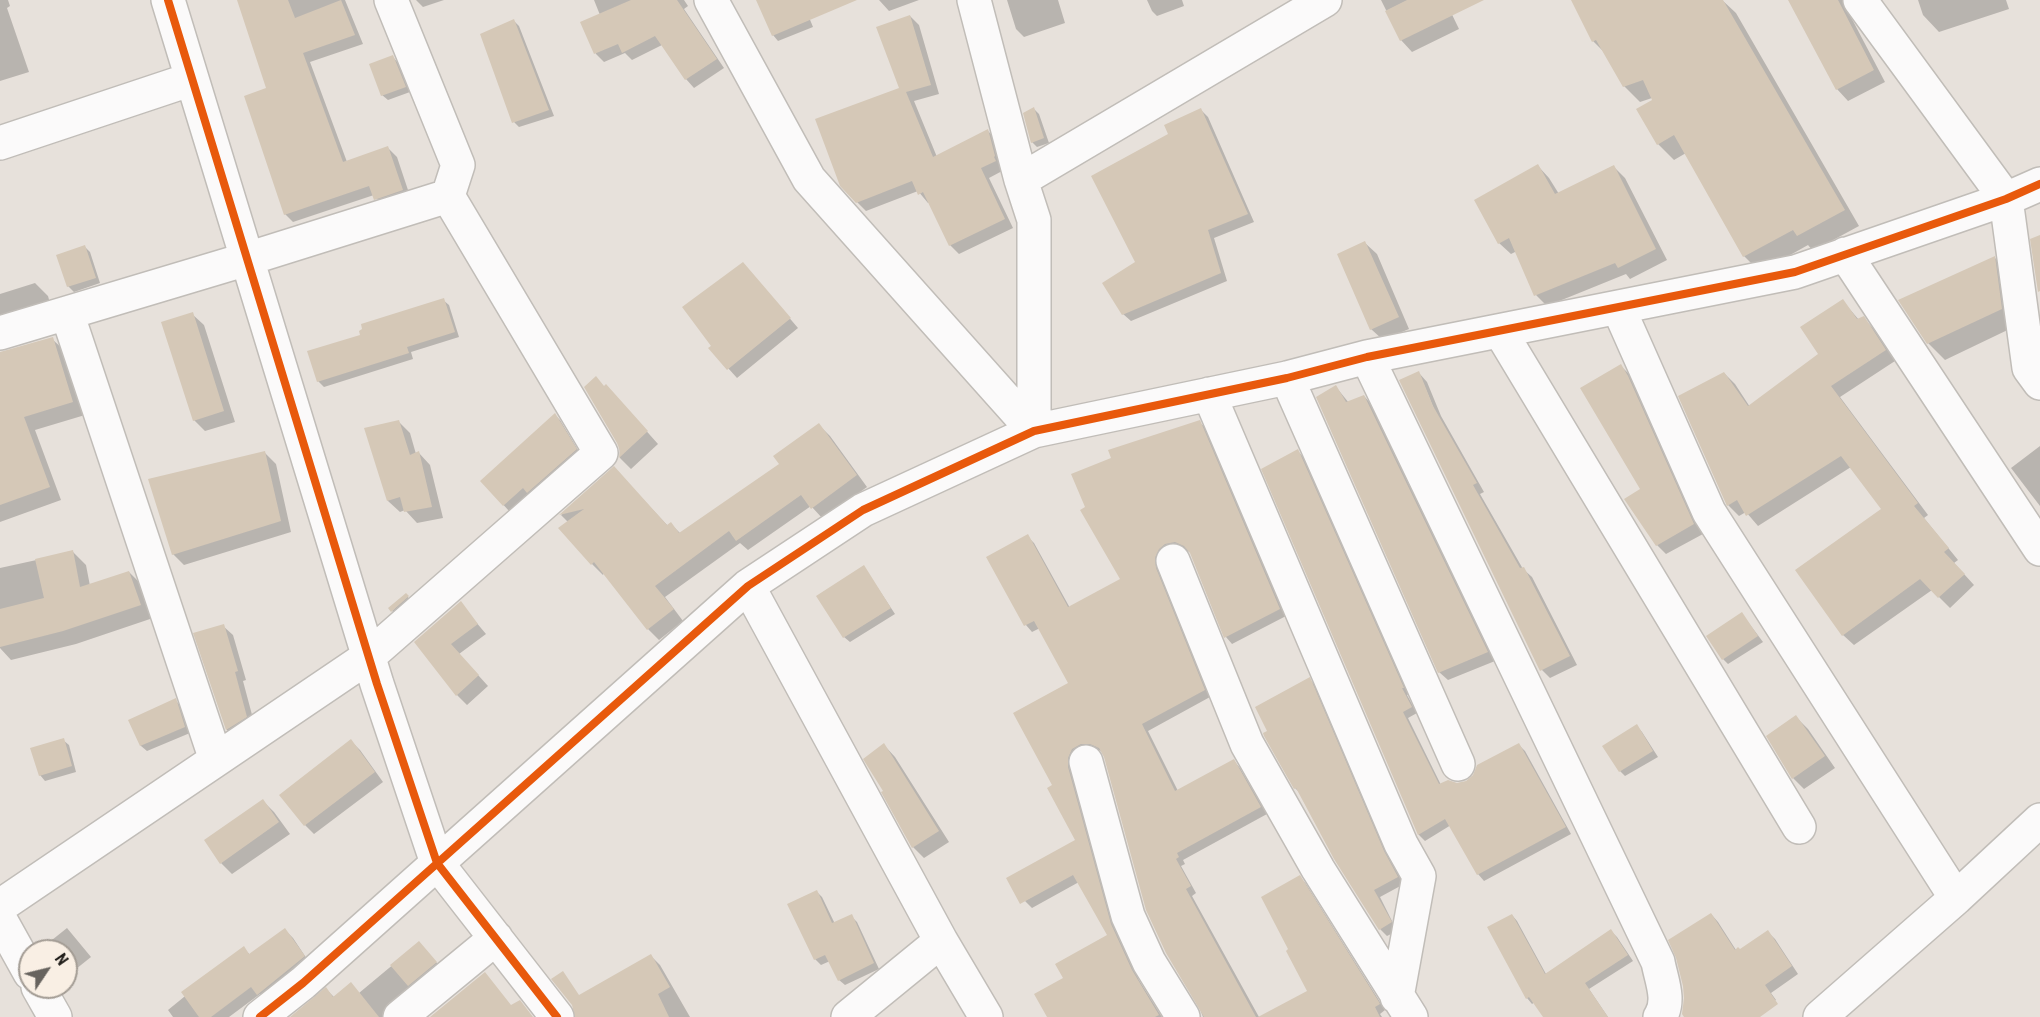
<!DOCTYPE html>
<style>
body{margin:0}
#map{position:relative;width:2040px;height:1017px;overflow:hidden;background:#e7e1db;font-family:"Roboto Condensed",sans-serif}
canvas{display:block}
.north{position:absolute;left:18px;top:939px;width:60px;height:60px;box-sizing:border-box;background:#f9efe4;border:2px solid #a39c94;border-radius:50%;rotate:55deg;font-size:16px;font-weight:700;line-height:24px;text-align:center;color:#221f1b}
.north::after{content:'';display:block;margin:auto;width:21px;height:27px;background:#67635e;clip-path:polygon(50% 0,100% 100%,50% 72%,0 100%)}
</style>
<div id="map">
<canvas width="2040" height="1017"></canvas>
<div class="north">N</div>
</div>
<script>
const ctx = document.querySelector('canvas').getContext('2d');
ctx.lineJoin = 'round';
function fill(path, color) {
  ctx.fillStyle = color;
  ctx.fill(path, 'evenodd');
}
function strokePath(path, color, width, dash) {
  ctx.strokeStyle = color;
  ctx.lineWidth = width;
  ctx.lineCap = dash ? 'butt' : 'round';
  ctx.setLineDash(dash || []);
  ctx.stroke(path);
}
fill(new Path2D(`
 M0,0H8L10,6L7,8L29,72L0,81Z
 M238,0H345L363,44L310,62L347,162L388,148L397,157L411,199L384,207L374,195L293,222L285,214L268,88Z
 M416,0H444L423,7Z
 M594,0H684L688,6L684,9L724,68L694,88L686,79L662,45L632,60L625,53L604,62L596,54L582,23L600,15Z
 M757,0H802L813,27L778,41L773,35Z
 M879,0H919L889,11Z
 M1007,0H1058L1065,23L1024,37L1016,29Z
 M1147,0H1182L1184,6L1157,16L1152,11Z
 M1381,0H1445L1459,29L1412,52L1401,40Z
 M1573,0H1722L1736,13L1859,226L1813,251L1808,245L1760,272L1744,256L1686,153L1674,160L1658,144L1652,98L1640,102L1624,86L1604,52L1593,41Z
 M1790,0H1842L1885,82L1848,101L1837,89Z
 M1918,0H2006L2009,9L1939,32L1923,15Z
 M910,16L919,25L939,94L914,101L937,157L988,131L997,140L1004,170L989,178L1013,228L959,254L950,245L930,202L928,203L918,191L866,211L857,202L901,89Z
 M513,20L519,26L554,116L519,127L514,122Z
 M393,57L398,63L410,92L388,100L382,95Z
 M1034,109L1039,114L1049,143L1037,147L1032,142Z
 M1201,110L1208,117L1254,222L1214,238L1227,281L1131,321L1123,314L1170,135Z
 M1538,166L1549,178L1559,194L1613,166L1625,178L1667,260L1630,279L1626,274L1547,306L1536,295L1517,251L1511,254L1499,243Z
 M1365,243L1377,254L1409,329L1383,340L1371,329Z
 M85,247L90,252L100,283L74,292L68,286Z
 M1994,257L2011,274L2018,325L1945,360L1928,343Z
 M751,273L798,328L737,378L710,348Z
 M35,283L48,296L53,314L0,332V294Z
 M443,300L449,305L459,337L411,352L413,359L324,387L318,381L362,336Z
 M1842,300L1859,320L1863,318L1874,329L1895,361L1840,397L1928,515L1924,518L1958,560L1954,563L1974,585L1950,608L1932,590L1854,645L1843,635L1883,509L1851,467L1758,526L1746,512L1739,516L1728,505L1724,373L1735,384L1750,407L1820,354Z
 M192,314L204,325L235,422L205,431L194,420Z
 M52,339L65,351L85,415L35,430L61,500L0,522V353Z
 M1621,366L1630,375L1637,387L1703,534L1666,554L1657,545L1642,490Z
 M1419,373L1427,382L1441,416L1484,492L1480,494L1523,569L1532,577L1577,665L1550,678L1542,670Z
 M1336,387L1349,403L1364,396L1372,405L1495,661L1448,680L1439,672Z
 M617,398L658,444L631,469L620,458Z
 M555,415L560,420L581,455L534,497L529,493L509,511L482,481Z
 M398,421L410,433L416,454L419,453L430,465L443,518L417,523L405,510L400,512L388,501L366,429Z
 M1199,422L1206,428L1286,616L1232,644L1226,637L1191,553L1183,548L1210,697L1148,731L1178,791L1234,761L1240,768L1267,814L1183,860L1185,864L1181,866L1196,893L1192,896L1259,1017H1203L1103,752L1099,750H1088L1116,929L1139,980L1162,1017H1096L1109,935L1079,882L1032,908L1025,901L1077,841L1054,786L1070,684L1040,628L1032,632L1026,625L1027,536L1034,543L1070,608L1122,580L1087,507Z
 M819,425L830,436L867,487L823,519L811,506L748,550L740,543L665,597L683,621L659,640L648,629L604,573L603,575L592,564L568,522L561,515L614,468L668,526L671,524L681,534L781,464Z
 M2040,446V506L2011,468Z
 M1298,451L1304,458L1409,694L1407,695L1417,713L1408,718L1441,785L1467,782L1519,745L1525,751L1571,834L1484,881L1478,874L1451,825L1425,841L1419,835L1263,469Z
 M265,453L276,464L291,532L184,565L173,554Z
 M73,552L86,565L90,586L129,572L142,585L153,618L76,644L11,660L0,648V568Z
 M864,567L895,614L850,642L844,637Z
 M406,595L413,603L398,616L392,611Z
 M460,603L486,634L459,654L488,686L467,705L457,695L416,642Z
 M1742,614L1763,642L1728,664L1723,659Z
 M223,626L233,635L246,680L243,681L255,726L236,739L227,730L195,634Z
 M1309,679L1316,686L1390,860L1404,884L1380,897L1397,931L1387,936L1380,929L1299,792L1295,788Z
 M175,700L181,706L190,733L147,751L141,746L130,721Z
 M1796,717L1808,729L1835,768L1804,789L1793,778Z
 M1637,726L1642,732L1658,757L1625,776L1620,771Z
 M63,740L69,745L76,772L45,781L40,775Z
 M351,741L360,750L383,782L314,834L305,825Z
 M884,745L895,757L949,842L924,858L913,847Z
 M263,801L274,812L290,834L232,874L221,863Z
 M1300,877L1306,884L1385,1010L1380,1014L1382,1017H1261L1309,991Z
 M817,892L822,897L835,924L851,916L857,922L879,969L845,985L839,980L830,961L821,965L815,959L789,905Z
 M1711,914L1718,922L1736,950L1740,951L1768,932L1775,939L1798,974L1771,993L1776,1000L1749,1017H1686Z
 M1512,915L1517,921L1546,974L1611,931L1617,937L1633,961L1589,989L1608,1017H1545L1535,1002L1532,1004L1527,998Z
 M67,928L91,957L66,977V951H44L42,948Z
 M285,930L293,938L311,965L267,1002L260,994L229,1017H173L168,1010L244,948L250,955Z
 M419,943L445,972L393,1017H292L326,989L335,998L359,993Z
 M651,956L660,965L690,1017H616Z`), '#0003');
fill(new Path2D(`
 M237,0H288L295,18L341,0L355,35L303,53L343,162L388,146L403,190L374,200L369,186L284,215L244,96L266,88Z
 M631,0H677L717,59L685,80L655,36L622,53L618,44L594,54L580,22Z
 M756,0H857L772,36Z
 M1407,0H1484L1400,41L1385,11Z
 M1571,0H1723L1845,210L1797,236L1793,230L1743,257L1674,135L1657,145L1636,109L1652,100L1643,80L1623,87L1596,40L1592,42Z
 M1788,0H1838L1874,70L1836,90Z
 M910,15L931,85L906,92L933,157L988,129L995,156L994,157L996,161L981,168L1005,219L949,246L923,192L918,195L912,181L856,203L840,186L815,119L899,88L876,27Z
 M514,19L549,110L512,123L480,34Z
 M393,55L406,87L381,96L369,64Z
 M1034,107L1044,138L1031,143L1023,113Z
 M1201,108L1248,214L1208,230L1221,273L1122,315L1102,283L1135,262L1091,176L1168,134L1164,125Z
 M1538,164L1555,194L1614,165L1656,249L1618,268L1615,263L1534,296L1509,238L1498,244L1474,200Z
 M2040,235V291L2038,292L2030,239Z
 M1365,241L1399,317L1370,330L1337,254Z
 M85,245L96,278L67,287L56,255Z
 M1995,256L2002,309L1927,344L1898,300Z
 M743,262L791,318L727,370L708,348L711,346L682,307Z
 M444,298L455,332L407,347L409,353L317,382L307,351L360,335L359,331L362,329L361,324Z
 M1843,299L1857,319L1864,316L1886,350L1831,386L1918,503L1914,506L1949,548L1944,552L1965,574L1938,598L1920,579L1842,636L1795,570L1881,509L1841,456L1746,516L1737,500L1727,506L1678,396L1724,372L1748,406L1818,354L1800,327Z
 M193,312L224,411L193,421L161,322Z
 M53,337L73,402L24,417L50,487L0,505V352Z
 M1621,364L1628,376L1694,524L1656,546L1624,499L1640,489L1580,388Z
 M1419,371L1433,406L1477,483L1473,485L1520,568L1524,567L1570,656L1540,671L1399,380Z
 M596,376L604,386L606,384L648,431L619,458L620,451L617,443L584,387Z
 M1336,385L1346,402L1364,395L1488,652L1438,673L1316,397Z
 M555,413L577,449L527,493L523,488L503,506L480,481Z
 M399,420L410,455L419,451L432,507L404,512L400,497L387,501L364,428Z
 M1200,420L1280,609L1224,638L1190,553L1184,546L1175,542L1165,544L1159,549L1155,558L1156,568L1205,690L1142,724L1175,791L1234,759L1261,807L1177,853L1179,857L1176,859L1191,886L1186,889L1256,1017H1204L1166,953L1146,910L1104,757L1099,748L1090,744H1081L1072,749L1068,758V767L1111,924L1132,970L1159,1015L1155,1017H1047L1034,994L1063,978L1055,964L1107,935L1073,875L1020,904L1006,878L1075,840L1047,788L1052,785L1013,713L1068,683L1034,621L1024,626L986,557L1028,534L1068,607L1120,579L1080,510L1085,507L1071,474L1111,458L1108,450Z
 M819,423L857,475L811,509L801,495L736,541L729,531L655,586L674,609L647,630L594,562L591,565L558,528L584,509L559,515L614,466L667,525L671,522L679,533L779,464L773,456Z
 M1298,449L1404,688H1402L1412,707L1403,712L1439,784L1448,780L1457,783L1466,781L1473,775L1477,765L1519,743L1566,827L1477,875L1445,819L1418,835L1261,469Z
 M265,451L281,521L172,555L148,479Z
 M73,550L80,587L129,571L141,605L63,631L0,647V609L44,598L35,559Z
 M864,565L891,608L843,638L816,596Z
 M406,593L409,596L391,612L388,608Z
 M461,601L478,624L451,644L479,675L456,696L414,642Z
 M1742,612L1758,636L1722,660L1706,636Z
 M224,624L238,671L235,672L247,717L226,730L193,633Z
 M1310,677L1384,851L1398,877L1374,890L1392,922L1379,930L1334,859L1296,788L1294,789L1264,736L1263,733L1267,731L1255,707Z
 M176,698L185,727L140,746L128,720Z
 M1796,715L1825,756L1792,779L1766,736Z
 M1637,724L1653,751L1619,772L1602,746Z
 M64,738L72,766L39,776L30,748Z
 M351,739L375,772L304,826L279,795Z
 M884,743L939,831L912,848L881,792L883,791L863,759Z
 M263,799L279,822L220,864L204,840Z
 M1300,875L1379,1002L1380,1004L1375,1007L1380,1017H1258L1307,991L1286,951L1288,949L1261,897Z
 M817,890L832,923L852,914L874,963L838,981L825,955L814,960L787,904Z
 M1711,913L1735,950L1738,947L1740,949L1768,930L1792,966L1765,985L1778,1004L1760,1017H1684L1682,1014L1684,998L1683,986L1676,958L1668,940Z
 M1512,914L1545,974L1611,929L1628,955L1585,983L1608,1017H1543L1529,997L1526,999L1487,927Z
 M285,928L305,956L257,995L251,987L211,1017H199L181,992L244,946L249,954Z
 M419,941L437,962L408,986L390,965Z
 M651,954L670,987L658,994L669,1017H575L572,1005L551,979L563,971L579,995Z
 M485,972L511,1005L520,1000L533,1017H430Z
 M351,982L379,1017H290L326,987L333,997Z`), '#d5c8b7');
const minor = new Path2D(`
 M168,0L377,684L437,863L557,1017
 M711,0L809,179L1034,431
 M974,0L1021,180L1034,220V431
 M1860,0L2006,199L2029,368L2040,383
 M0,143L192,79
 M1021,180L1325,0
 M1845,254L2040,549
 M1618,307L1709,512L1956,898
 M67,313L216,760
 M1500,331L1799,827
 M0,333L247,259L448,196L458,165L391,0
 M1367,357L1658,962C1661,979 1671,1001 1660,1017
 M1287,378L1458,764
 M1209,394L1401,844L1419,876L1397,997
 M1173,561L1247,744L1318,869L1411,1017
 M748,586L941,941L848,1017
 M1086,762L1128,916L1149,962L1183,1017
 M0,906L368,657L601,453L448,196
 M0,919L30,973
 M941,941L986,1017
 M38,987L55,1017
 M260,1017L303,983L748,586L863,510L1034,431L1287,378L1367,357L1795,272L2006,199L2040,184
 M400,1017L496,938
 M1820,1017L1956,898L2040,820`);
strokePath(minor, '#c1bdb8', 36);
strokePath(minor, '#fbfafa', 33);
strokePath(new Path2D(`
 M168,0L377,684L437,863L557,1017
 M260,1017L303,983L748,586L863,510L1034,431L1287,378L1367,357L1795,272L2006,199L2040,184`), '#e8590c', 8);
</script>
